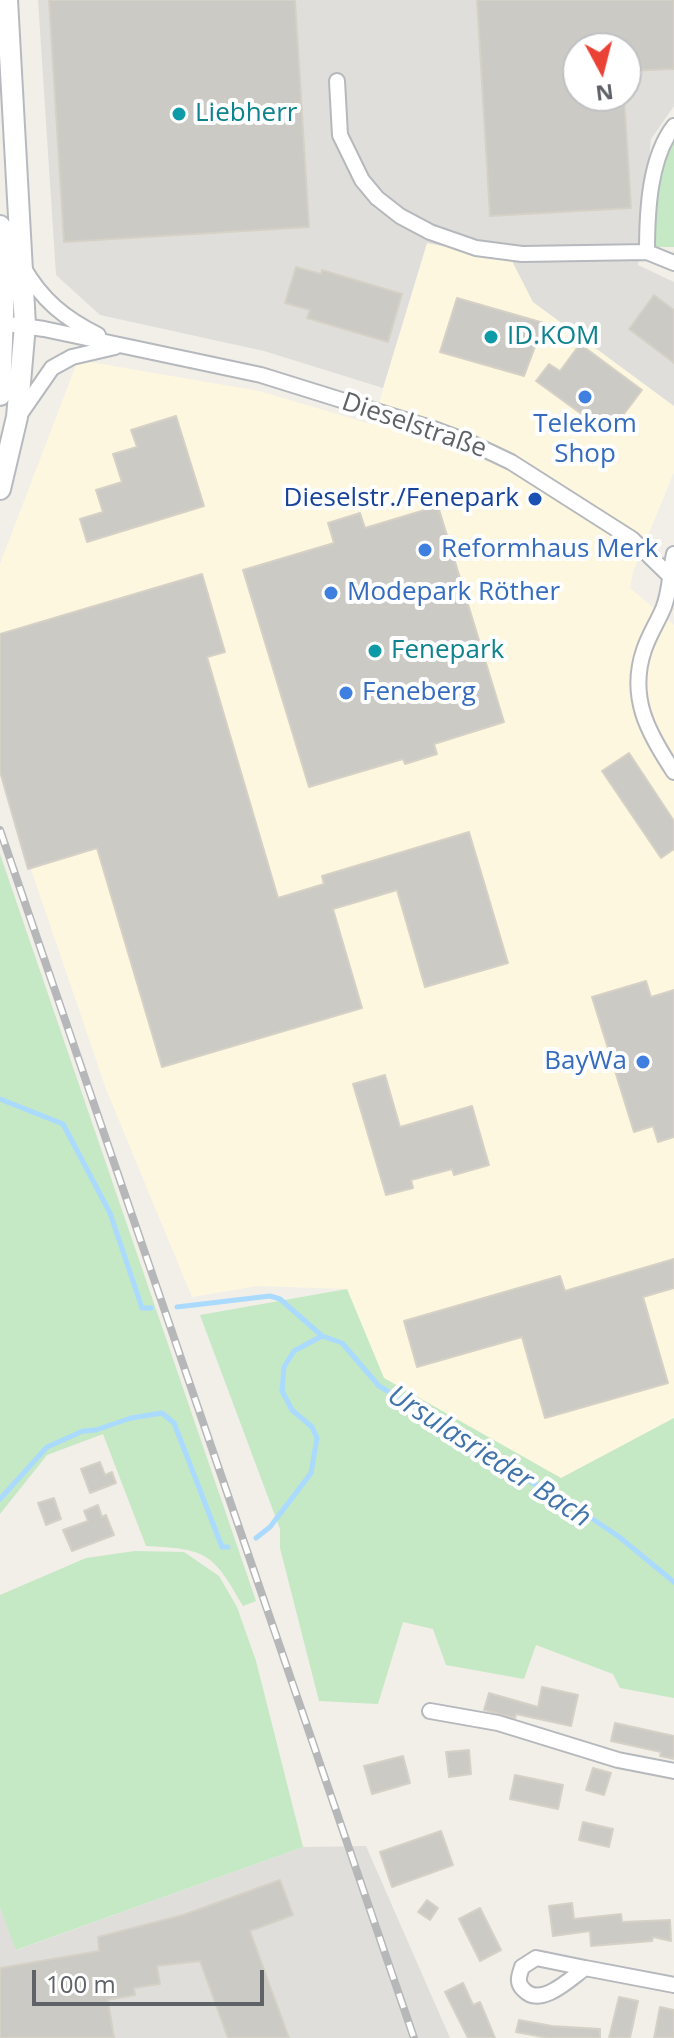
<!DOCTYPE html>
<meta charset="utf-8">
<style>
body{margin:0}
#map{position:relative;width:674px;height:2038px;overflow:hidden;background:#f1efe8;font-family:"Open Sans",sans-serif}
canvas{display:block}
.north{position:absolute;left:562px;top:32px;width:80px;height:80px;box-sizing:border-box;background:#fff;border:2px solid #bfc1c3;border-radius:50%;rotate:173deg;font-size:22px;font-weight:700;line-height:32px;text-align:center;color:#5f6368}
.north::after{content:'';display:block;margin:auto;width:28px;height:36px;background:#ea4335;clip-path:polygon(50% 0,100% 100%,50% 72%,0 100%)}
.scale{position:absolute;left:32px;top:1970px;width:232px;height:36px;box-sizing:border-box;border:4px solid #5f6368;border-top:0;padding-left:10px;font-size:24px;line-height:28px;white-space:nowrap;color:#5f6368;-webkit-text-stroke:6px #fff;paint-order:stroke}
</style>
<div id="map">
<canvas width="674" height="2038"></canvas>
<div class="north">N</div>
<div class="scale">100 m</div>
</div>
<script>
const ctx = document.querySelector('canvas').getContext('2d');
ctx.lineJoin = 'round';
function fill(path, color) {
  ctx.fillStyle = color;
  ctx.fill(path, 'evenodd');
}
function strokePath(path, color, width, dash) {
  ctx.strokeStyle = color;
  ctx.lineWidth = width;
  ctx.lineCap = dash ? 'butt' : 'round';
  ctx.setLineDash(dash || []);
  ctx.stroke(path);
}
function write(font, color, halo, rows, align = 'center') {
  ctx.font = font + ' "Open Sans",sans-serif';
  ctx.lineWidth = 8;
  ctx.setLineDash([]);
  ctx.textBaseline = 'middle';
  ctx.strokeStyle = halo;
  ctx.fillStyle = color;
  for (const [text, x, y, turn = 0] of rows) {
    ctx.save();
    ctx.translate(x, y);
    ctx.rotate((+turn || 0) * Math.PI / 180);
    ctx.textAlign = isNaN(turn) ? turn : align;
    if (halo) ctx.strokeText(text, 0, 0);
    ctx.fillText(text, 0, 0);
    ctx.restore();
  }
}
fill(new Path2D(`
 M427,243L511,259L533,302L674,406V472L633,572L630,588L674,625V1418L561,1478L384,1378L347,1289L257,1286L192,1297L106,1089L0,778V564L78,360L259,391L374,425L383,388Z`), '#fef7e0');
fill(new Path2D(`
 M38,0H674V106L651,139L638,265L674,282V406L533,302L511,259L427,243L383,388L264,351L100,315L56,275ZM578,48H626V96H578Z
 M366,1846L450,2038H0V1908L17,1950L303,1847Z`), '#e0deda');
fill(new Path2D(`
 M674,136V247H652C652,211 658,168 674,136Z
 M0,854L256,1601L243,1606C213,1553 207,1549 146,1546L103,1434L47,1455L0,1514Z
 M347,1289L384,1378L561,1478L674,1418V1698L620,1688L613,1674L536,1645L524,1679L446,1665L433,1629L403,1622L378,1704L319,1701L280,1548V1529L200,1315Z
 M135,1551L184,1552L219,1576L237,1607L256,1661L303,1847L16,1950L0,1908V1595L86,1558Z`), '#c5e8c5');
strokePath(new Path2D(`
 M0,1099L63,1124L110,1213L142,1308H151
 M177,1307L270,1296L280,1299L321,1335
 M0,1499L47,1447L83,1431L96,1430L131,1418L162,1413L174,1423L222,1547H228
 M256,1538L270,1527L311,1473L317,1438L312,1427L292,1410L282,1391L284,1367L294,1351L322,1336L342,1343L379,1386L411,1405L473,1450L564,1500L618,1536L674,1582`), '#aadaff', 5);
const building = new Path2D(`
 M49,0H295L309,227L64,242Z
 M477,0H674V69L626,71V48H578V96H624L631,208L490,216Z
 M296,267L321,274L322,270L402,294L388,342L307,318L310,310L285,303Z
 M654,295L674,310V363L629,329Z
 M457,298L544,323L524,376L440,352Z
 M580,344L642,390L609,434L536,381L549,364L560,371Z
 M176,416L204,506L87,542L80,519L103,512L96,490L122,482L113,454L137,447L131,430Z
 M438,506L504,722L434,744L437,754L405,764L403,759L309,787L243,570L334,543L328,523L360,513L365,528Z
 M202,574L225,652L207,657L278,898L324,884L322,876L469,832L508,963L425,987L397,890L333,909L362,1008L162,1067L97,848L28,869L0,772V634Z
 M629,753L674,821V849L661,858L602,771Z
 M646,981L651,997L674,990V1137L658,1142L653,1126L634,1132L592,997Z
 M385,1075L400,1127L472,1106L489,1165L454,1175L452,1169L411,1180L413,1188L386,1195L353,1084Z
 M674,1259V1288L643,1297L668,1383L545,1418L522,1337L417,1367L404,1321L560,1276L565,1291Z
 M100,1462L105,1475L112,1472L116,1483L90,1493L81,1469Z
 M54,1498L61,1519L46,1525L38,1503Z
 M98,1505L102,1517L106,1515L114,1535L72,1551L63,1530L88,1521L84,1511Z
 M542,1687L578,1695L571,1726L516,1714L515,1718L484,1710L489,1693L538,1707Z
 M615,1723L674,1736V1759L660,1756L661,1752L611,1741Z
 M469,1750L471,1774L449,1777L446,1752Z
 M403,1756L410,1783L372,1794L364,1766Z
 M593,1768L611,1773L604,1795L586,1790Z
 M515,1775L563,1785L558,1809L510,1799Z
 M583,1822L613,1829L609,1847L579,1840Z
 M441,1831L453,1865L392,1887L380,1852Z
 M280,1880L293,1915L250,1931L289,2038H228L200,1961L157,1966L160,1984L134,1988L135,1995L108,2000L114,2038H0V1968L99,1951L98,1937L183,1915Z
 M427,1900L438,1908L430,1920L418,1912Z
 M572,1903L574,1919L621,1914L622,1922L670,1920L671,1941L653,1937L652,1941L591,1946L590,1931L553,1936L549,1906Z
 M480,1908L501,1950L480,1961L459,1919Z
 M463,1983L473,2005L480,2002L495,2038H468L445,1992Z
 M619,1997L638,2001L630,2038H609Z
 M660,2007L674,2010V2038H654Z
 M519,2020L552,2026L600,2029V2038H548L516,2032Z`);
fill(building, '#cccac5');
strokePath(building, '#d6d1c6', 2);
const minor = new Path2D(`
 M337,81L340,135L362,180L377,198L400,216L430,232L476,248L522,254L647,252L674,263
 M647,252C647,213 649,158 674,126
 M23,267C42,300 64,318 98,335
 M0,323L44,329L261,375L431,428L471,443L511,462L632,539L674,580
 M18,417L52,368L72,357L115,347
 M674,554C670,571 670,593 663,609C657,623 649,635 644,650C628,697 648,733 674,772
 M430,1711L498,1723L618,1760L674,1771
 M536,1958L585,1968C571,1978 541,2008 524,1990C516,1983 519,1976 522,1967Z
 M585,1968L674,1985`);
const secondary = new Path2D(`
 M0,226L4,287L0,395
 M0,489L17,417L25,325L7,0`);
strokePath(minor, '#b5b8bc', 18);
strokePath(secondary, '#b6babf', 24);
strokePath(minor, '#fff', 14);
strokePath(secondary, '#fff', 20);
const rail = new Path2D(`
 M0,830L414,2038`);
strokePath(rail, '#b6b7b8', 8);
strokePath(rail, '#fff', 5, [15]);
for (const [x, y, r, color] of [
 [179,114,8,"#0f9aa8"],
 [491,337,8,"#0f9aa8"],
 [585,397,8,"#3f7fe0"],
 [535,499,8,"#1a4fb4"],
 [425,550,8,"#3f7fe0"],
 [331,593,8,"#3f7fe0"],
 [375,651,8,"#0f9aa8"],
 [346,693,8,"#3f7fe0"],
 [643,1062,8,"#3f7fe0"]
]) {
  const dot = new Path2D();
  dot.arc(x, y, r, 0, 2 * Math.PI);
  ctx.fillStyle = color;
  ctx.fill(dot);
  strokePath(dot, '#fff', 3);
}
write('26px', '#0d838f', '#fff', [
 ["Liebherr",195,114],
 ["ID.KOM",507,337],
 ["Fenepark",391,651]
], 'left');
write('26px', '#366cbe', '#fff', [
 ["Telekom",585,425,"center"],
 ["Shop",585,455,"center"],
 ["Reformhaus Merk",441,550],
 ["Modepark Röther",347,593],
 ["Feneberg",362,693],
 ["BayWa",627,1062,"right"]
], 'left');
write('26px', '#5f6368', '#fff', [
 ["Dieselstraße",414,426,19]
]);
write('26px', '#164399', '#fff', [
 ["Dieselstr./Fenepark",519,499]
], 'right');
write('italic 28px', '#4174aa', '#fff', [
 ["Ursulasrieder Bach",489,1457,33]
]);
</script>
